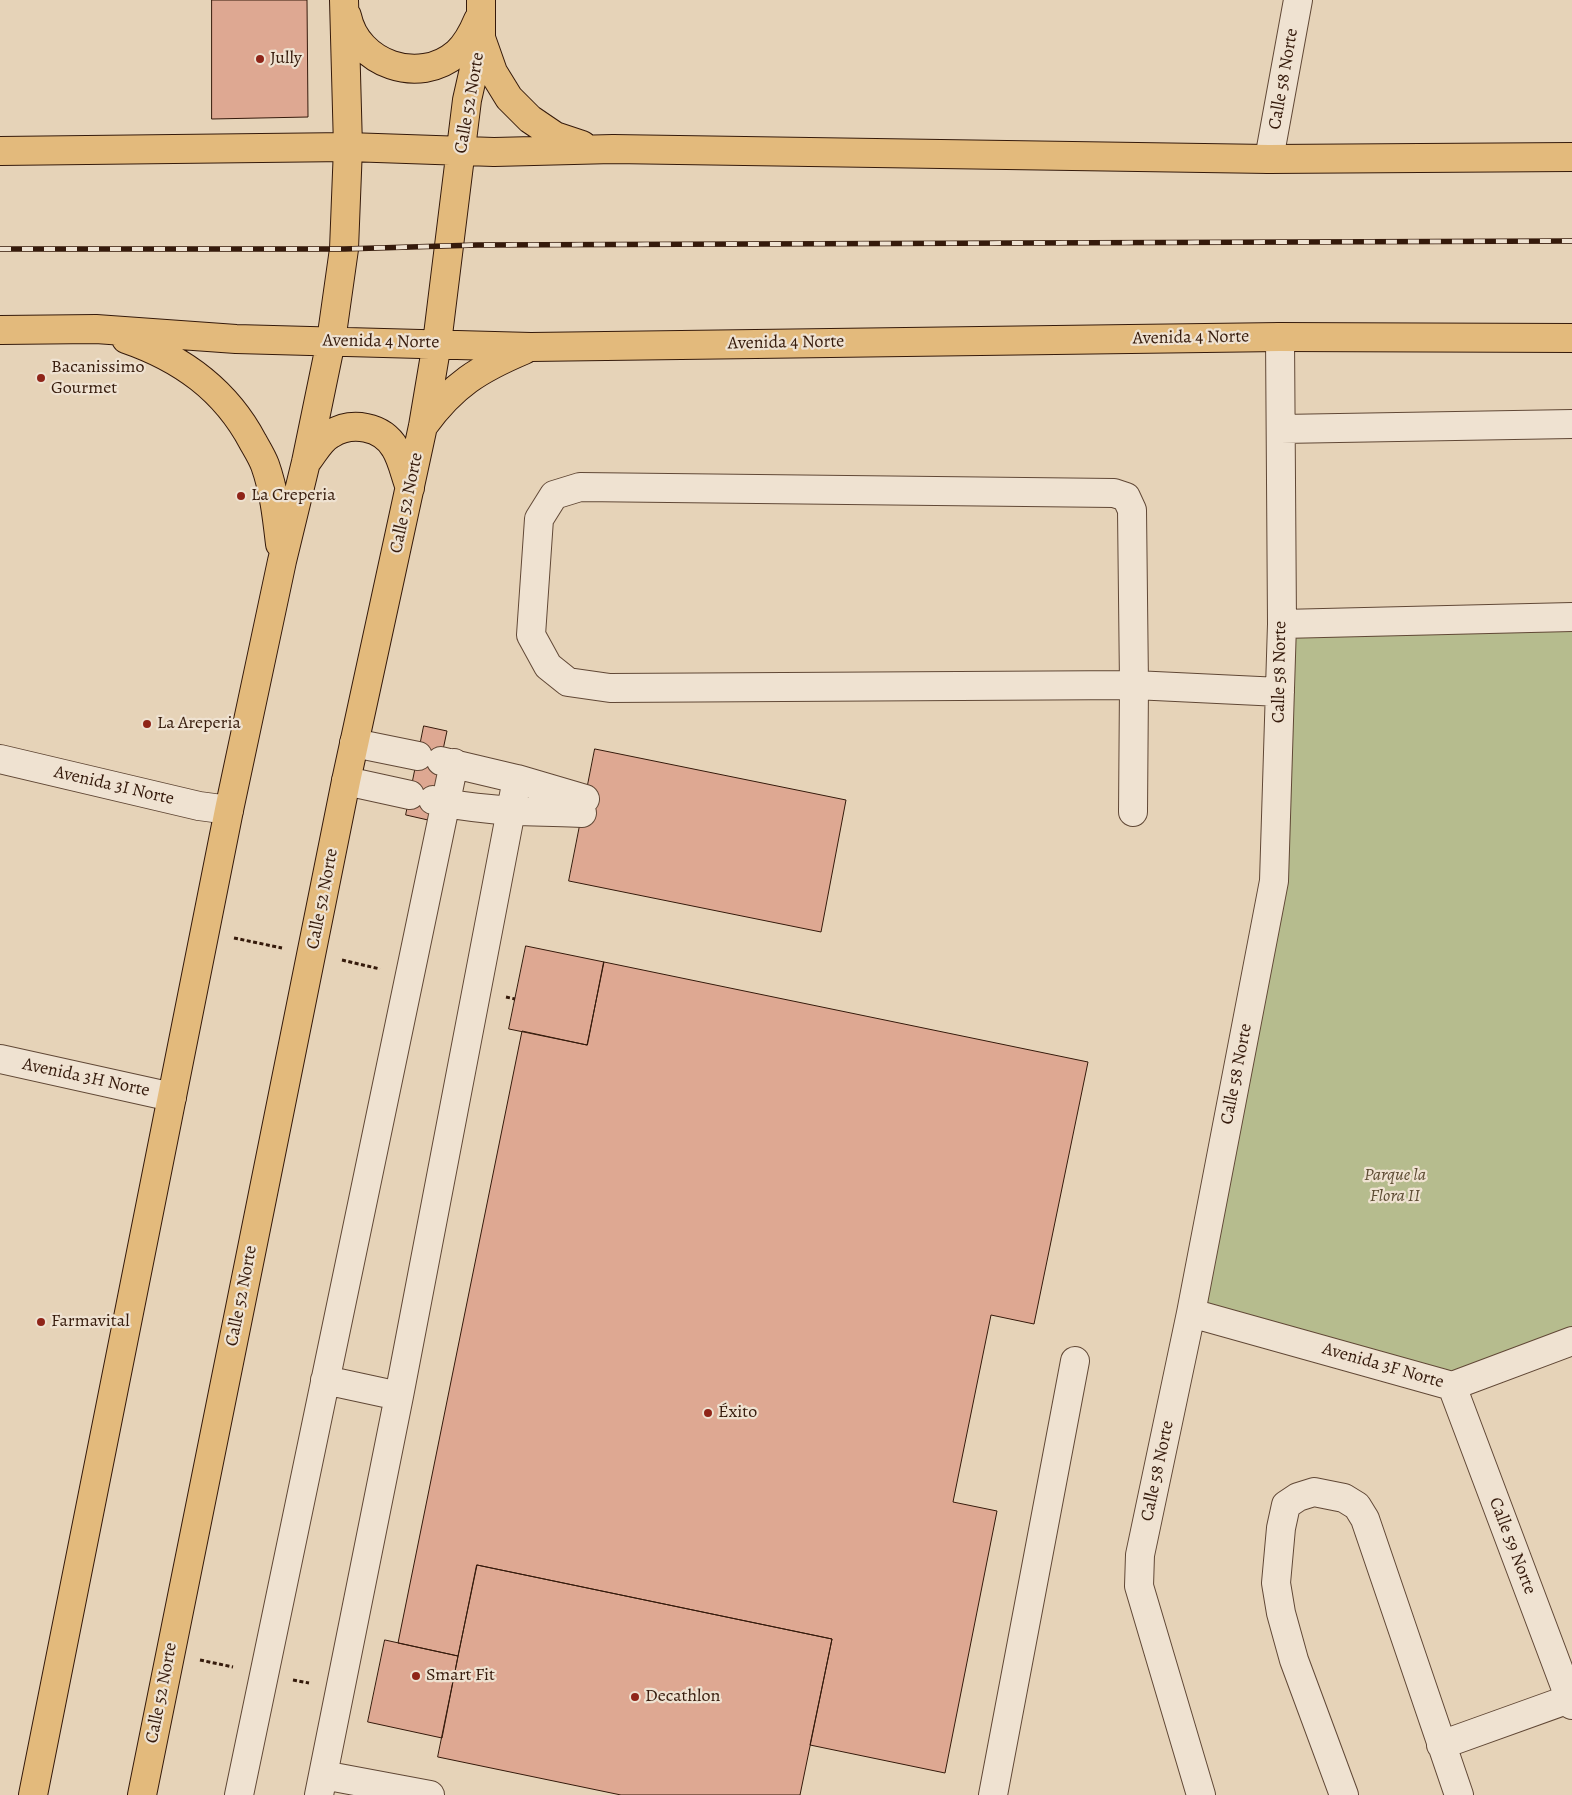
<!DOCTYPE html>
<meta charset="utf-8">
<style>
body{margin:0}
canvas{display:block;background:#e6d3b8}
</style>
<canvas width="1572" height="1795"></canvas>
<script>
const ctx = document.querySelector('canvas').getContext('2d');
ctx.lineJoin = 'round';
function fill(path, color) {
  ctx.fillStyle = color;
  ctx.fill(path, 'evenodd');
}
function strokePath(path, color, width, dash) {
  ctx.strokeStyle = color;
  ctx.lineWidth = width;
  ctx.lineCap = dash ? 'butt' : 'round';
  ctx.setLineDash(dash || []);
  ctx.stroke(path);
}
function write(font, color, halo, rows, align = 'center') {
  ctx.font = font + ' Alegreya,serif';
  ctx.lineWidth = 4.5;
  ctx.setLineDash([]);
  ctx.textBaseline = 'middle';
  ctx.strokeStyle = halo;
  ctx.fillStyle = color;
  for (const [text, x, y, turn = 0] of rows) {
    ctx.save();
    ctx.translate(x, y);
    ctx.rotate((+turn || 0) * Math.PI / 180);
    ctx.textAlign = isNaN(turn) ? turn : align;
    if (halo) ctx.strokeText(text, 0, 0);
    ctx.fillText(text, 0, 0);
    ctx.restore();
  }
}
fill(new Path2D(`
 M1572,617V1341L1452,1386L1191,1313L1274,881L1282,624Z`), '#b6bc8e');
const building = new Path2D(`
 M212,0H307L308,117L212,119Z
 M424,726L447,731L428,820L406,815Z
 M595,749L846,800L821,932L569,881Z
 M526,946L604,962L587,1045L509,1029Z
 M604,962L1088,1062L1034,1324L991,1315L953,1502L997,1511L945,1773L810,1745L832,1639L477,1565L458,1656L398,1643L522,1031L587,1045Z
 M477,1565L832,1639L800,1795H621L438,1757Z
 M385,1640L458,1656L442,1738L368,1722Z`);
fill(building, '#dea892');
strokePath(building, '#351a0b', 1);
const minor = new Path2D(`
 M1269,159L1298,0
 M1281,429L1572,424
 M1282,624L1572,617
 M354,743L418,756
 M0,759L199,806L229,810
 M441,761L517,779L585,799
 M346,781L410,795
 M433,800C481,812 533,811 582,813
 M1133,812L1134,685L1132,510L1126,497L1114,493L580,487L554,495L539,519L531,635L548,666L568,682L610,688L1134,685L1280,692
 M0,1059L172,1097
 M1191,1313L1452,1386L1572,1341
 M325,1380L399,1396
 M1452,1386L1572,1705
 M1441,1745L1572,1698
 M323,1775L430,1795
 M239,1795L454,763
 M319,1795L399,1396L517,779
 M993,1795L1075,1361
 M1201,1795L1139,1586L1140,1555L1191,1313L1274,881L1282,624L1280,337
 M1344,1795L1294,1660L1281,1613L1276,1583L1281,1528L1286,1505L1298,1497L1314,1492L1344,1498L1357,1506L1365,1519L1459,1795`);
const major = new Path2D(`
 M347,16C357,64 419,86 457,53C467,44 473,32 478,20
 M481,38L493,72L509,98L530,119L555,136L582,145
 M0,151L348,147L494,152L613,149L1269,159L1572,157
 M0,330L96,329L236,339L531,347L1280,337L1572,338
 M126,339C181,358 225,389 253,442C257,449 262,457 265,465C274,490 277,518 280,544
 M424,425C453,385 479,369 524,350
 M308,460C315,451 321,439 331,434C352,421 382,426 395,448C402,459 405,475 410,488
 M33,1795L229,810L282,561L306,462L331,341L344,249L348,147L344,0
 M142,1795L346,781L423,426L437,343L467,100L481,38V0`);
strokePath(minor, '#614836', 30);
strokePath(major, '#351a0b', 30);
strokePath(new Path2D(`
 M234,938L282,948
 M342,960L380,969
 M506,997L515,999
 M200,1660L233,1667
 M293,1680L309,1683`), '#351a0b', 3, [4, 2.5]);
strokePath(minor, '#efe2d1', 28);
strokePath(major, '#e3ba7c', 28);
const rail = new Path2D(`
 M0,249H344L477,245L1572,241`);
strokePath(rail, '#351a0b', 5.5);
strokePath(rail, '#efe2d1', 4, [11]);
for (const [x, y, r, color] of [
 [260,59,5,"#8f2418"],
 [41,378,5,"#8f2418"],
 [241,496,5,"#8f2418"],
 [147,724,5,"#8f2418"],
 [41,1322,5,"#8f2418"],
 [708,1413,5,"#8f2418"],
 [416,1676,5,"#8f2418"],
 [635,1697,5,"#8f2418"]
]) {
  const dot = new Path2D();
  dot.arc(x, y, r, 0, 2 * Math.PI);
  ctx.fillStyle = color;
  ctx.fill(dot);
  strokePath(dot, '#efe2d1', 2);
}
write('18px', '#351a0b', '#efe2d1', [
 ["Jully",270,59],
 ["Bacanissimo",51,368],
 ["Gourmet",51,389],
 ["La Creperia",251,496],
 ["La Areperia",157,724],
 ["Farmavital",51,1322],
 ["Éxito",718,1413],
 ["Smart Fit",426,1676],
 ["Decathlon",645,1697]
], 'left');
write('18px', '#351a0b', '#efe2d1', [
 ["Calle 58 Norte",1284,79,-80],
 ["Calle 52 Norte",470,103,-80],
 ["Avenida 4 Norte",1191,338,-1],
 ["Avenida 4 Norte",381,342,1],
 ["Avenida 4 Norte",786,343,-1],
 ["Calle 52 Norte",407,503,-78],
 ["Calle 58 Norte",1280,672,-89],
 ["Avenida 3I Norte",114,786,13],
 ["Calle 52 Norte",323,899,-79],
 ["Calle 58 Norte",1237,1074,-79],
 ["Avenida 3H Norte",86,1078,12],
 ["Calle 52 Norte",242,1296,-79],
 ["Avenida 3F Norte",1383,1366,16],
 ["Calle 58 Norte",1158,1471,-78],
 ["Calle 59 Norte",1512,1546,69],
 ["Calle 52 Norte",162,1693,-79]
]);
write('italic 18px', '#5c4b32', '#efe2d1', [
 ["Parque la",1395,1176],
 ["Flora II",1395,1197]
]);
</script>
